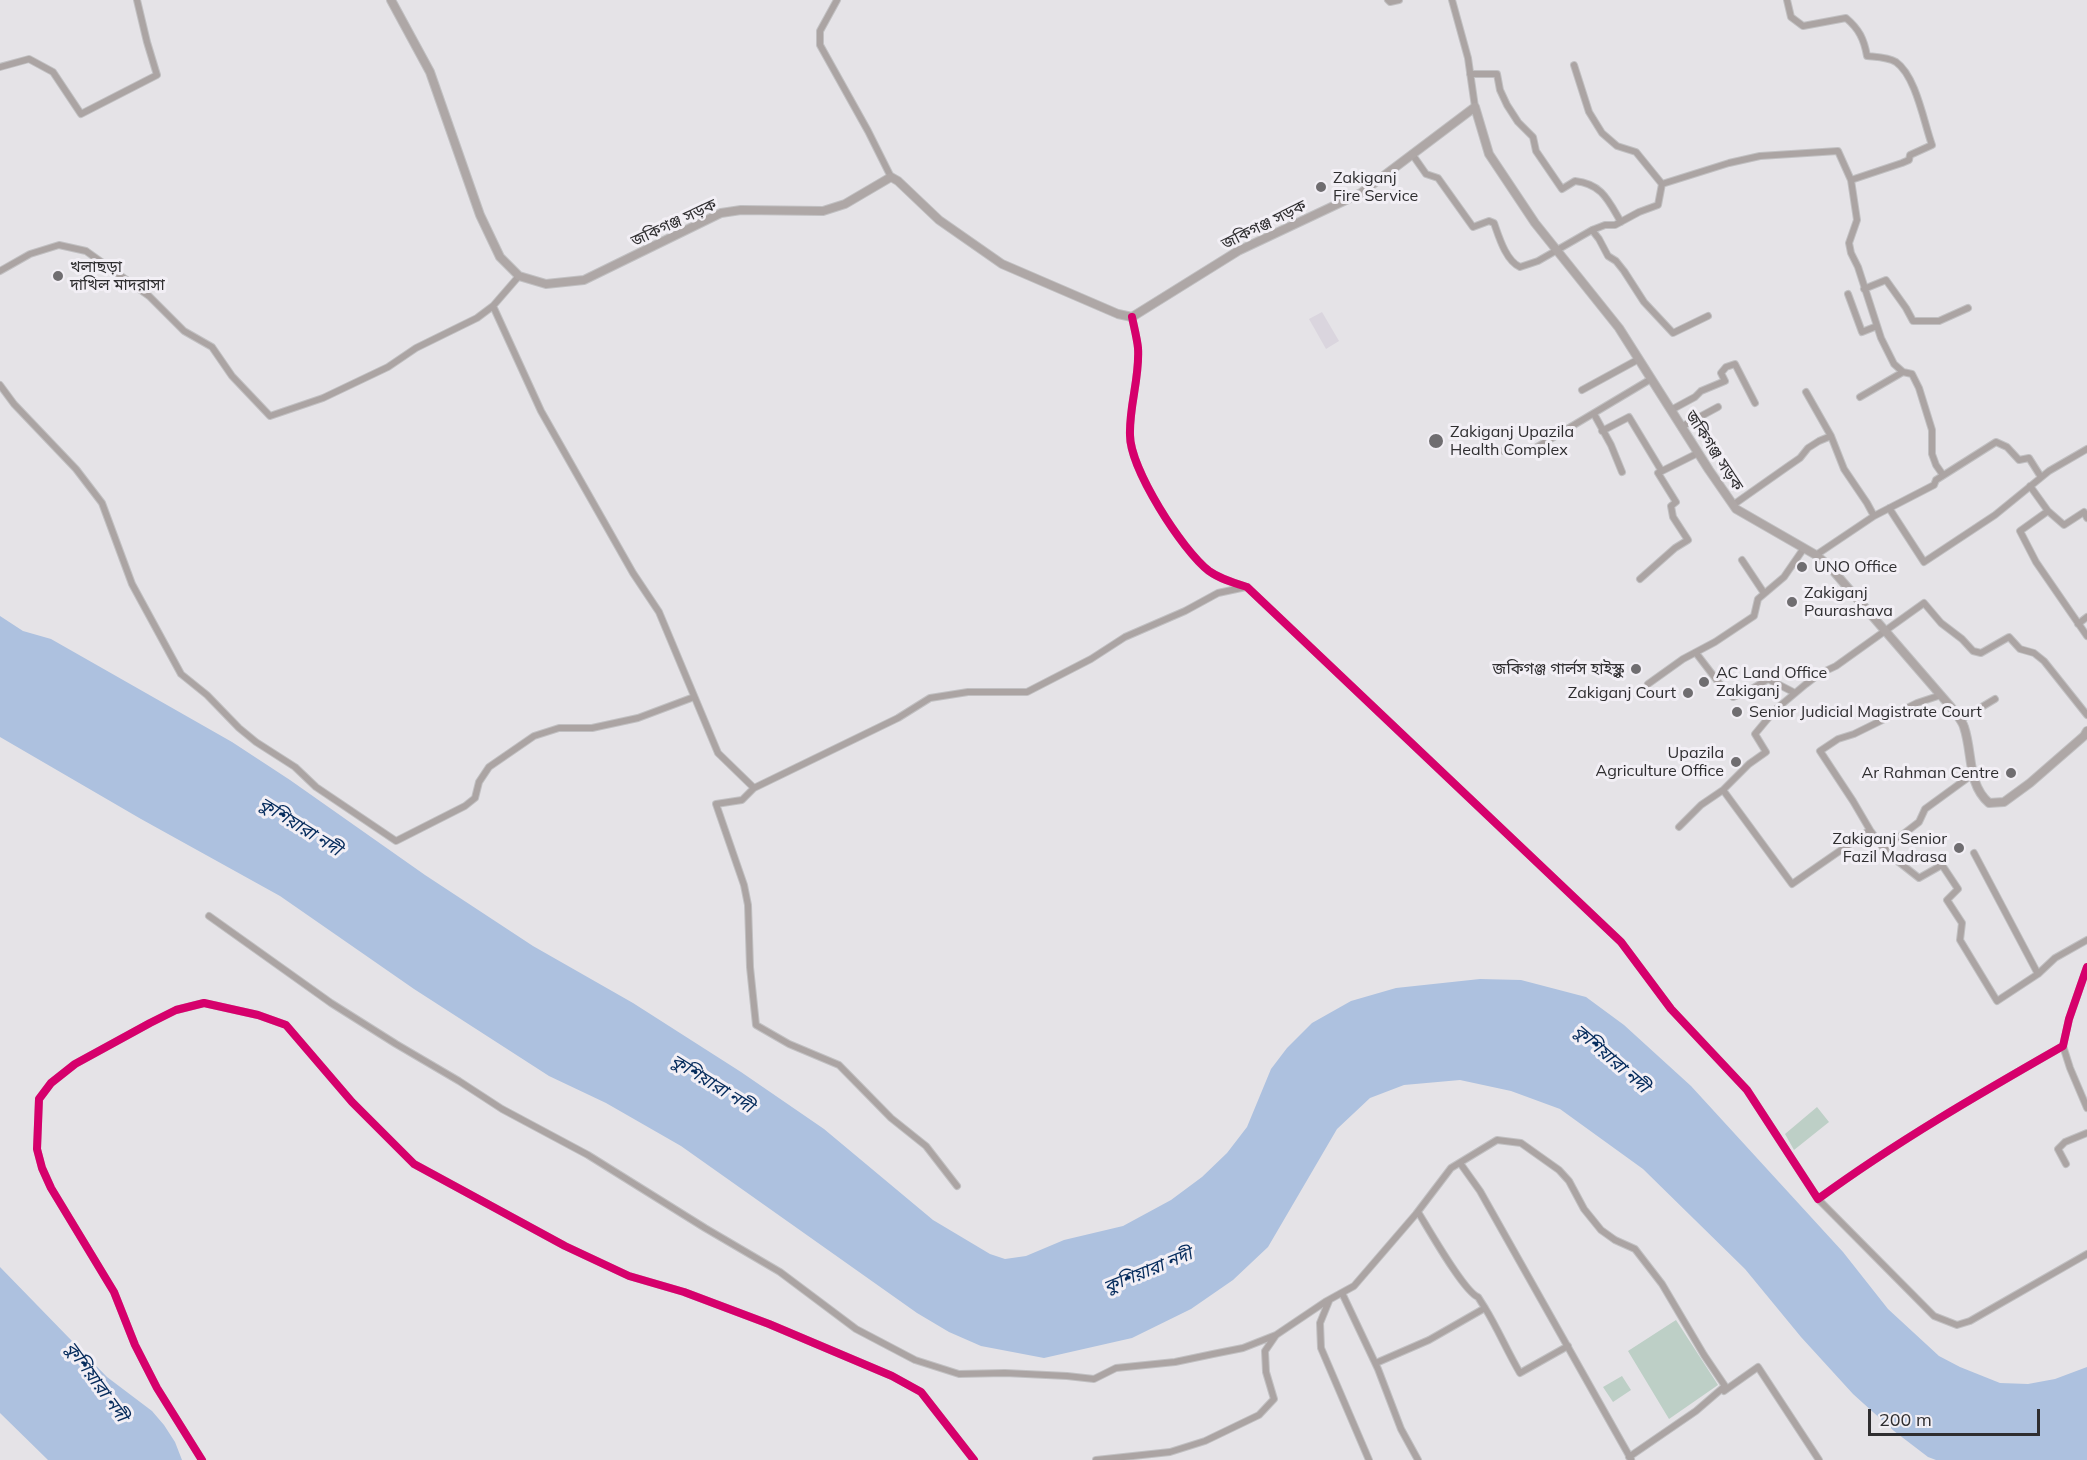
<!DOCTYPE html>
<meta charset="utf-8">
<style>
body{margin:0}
#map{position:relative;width:2087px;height:1460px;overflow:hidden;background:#e5e3e7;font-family:Mulish,sans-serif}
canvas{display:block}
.scale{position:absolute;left:1868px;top:1409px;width:172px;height:27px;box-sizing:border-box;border:3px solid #2f2e30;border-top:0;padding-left:8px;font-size:18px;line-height:21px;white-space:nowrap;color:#2f2e30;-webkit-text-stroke:4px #f2eff5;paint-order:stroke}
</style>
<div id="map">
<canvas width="2087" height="1460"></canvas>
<div class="scale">200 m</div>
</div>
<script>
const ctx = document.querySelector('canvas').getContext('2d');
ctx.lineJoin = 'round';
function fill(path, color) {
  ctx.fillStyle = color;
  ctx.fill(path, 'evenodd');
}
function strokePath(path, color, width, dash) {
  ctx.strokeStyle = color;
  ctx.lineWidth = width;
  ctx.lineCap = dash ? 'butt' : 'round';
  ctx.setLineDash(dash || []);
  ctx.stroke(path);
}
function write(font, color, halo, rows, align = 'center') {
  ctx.font = font + ' Mulish,"Noto Sans Bengali",sans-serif';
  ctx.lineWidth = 6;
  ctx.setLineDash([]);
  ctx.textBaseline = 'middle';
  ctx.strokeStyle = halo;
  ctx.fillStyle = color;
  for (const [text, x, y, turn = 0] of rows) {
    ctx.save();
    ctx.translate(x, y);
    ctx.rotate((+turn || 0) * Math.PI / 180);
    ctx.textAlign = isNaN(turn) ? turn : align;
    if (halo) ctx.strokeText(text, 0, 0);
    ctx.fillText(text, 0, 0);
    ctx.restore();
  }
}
fill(new Path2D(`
 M1322,312L1339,341L1326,349L1309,319Z`), '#dad5de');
fill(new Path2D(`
 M1817,1107L1829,1122L1794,1150L1785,1134Z
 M1676,1320L1718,1385L1669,1419L1628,1351Z
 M1622,1376L1631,1390L1613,1402L1603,1387Z`), '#bdcfc6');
fill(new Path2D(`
 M0,616L23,631L51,639L232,742L290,780L425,875L533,946L633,1003L741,1072L824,1129L933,1220L990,1254L1005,1259L1026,1256L1064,1240L1123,1226L1171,1200L1202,1177L1227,1153L1247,1127L1271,1069L1287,1048L1312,1023L1351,1001L1396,988L1480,979L1521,980L1586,997L1624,1025L1691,1086L1843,1252L1888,1309L1939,1356L1960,1367L2000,1383L2028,1384L2055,1379L2087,1367V1460H1936L1928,1457L1894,1431L1853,1394L1801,1337L1745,1269L1643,1169L1560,1109L1511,1091L1460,1080L1404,1085L1370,1098L1337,1129L1268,1247L1233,1280L1191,1309L1132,1338L1044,1358L981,1346L949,1332L917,1313L681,1146L606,1103L549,1076L414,989L280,896L141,819L0,737Z
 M0,1267L107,1377L152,1411L164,1425L175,1442L182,1460H48L0,1413Z`), '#adc1df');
const minor = new Path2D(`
 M837,0L820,31V45L868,131L891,177
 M1388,0L1390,2L1399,0
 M1452,0L1468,58L1475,107
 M1787,0L1791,17L1803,26L1846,18C1859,29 1864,39 1867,56C1876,57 1888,57 1896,62C1916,76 1924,123 1932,145L1910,155L1909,160L1902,163L1851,180L1857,220L1849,243L1851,253L1858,267L1881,338L1894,364L1903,372L1912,374L1919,388L1932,430V454L1936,465L1943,475
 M0,67L29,59L53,72L81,114L157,75L147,42L137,0
 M1470,74H1497L1500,90L1507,105L1518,122L1533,137L1536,151L1562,189L1575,181C1602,184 1608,200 1621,222
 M1412,154L1426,174L1438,178L1473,227L1489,221L1494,223C1499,237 1506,261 1520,267L1538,261L1592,230L1605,225H1615L1639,212L1658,205L1662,184L1636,152L1617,146L1602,133L1589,112L1574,65
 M1662,184L1729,163L1760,156L1838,151L1851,180
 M1592,230L1599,239L1608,256L1616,261L1624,271L1644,302L1673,333L1708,316
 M0,271L30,254L59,245L86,251L149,296L184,331L212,347L232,376L270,416L323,398L388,367L416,348L477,318L493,306
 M519,276L493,306L541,411L633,573L659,612L718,753L754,788L898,718L930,698L968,692H1027L1091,659L1125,637L1185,611L1218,593L1246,587
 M1864,289L1886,280L1906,308L1913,321H1939L1968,308
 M1848,294L1862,332L1877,326
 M1132,317C1134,327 1137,338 1138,348C1140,377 1129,406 1130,435C1130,469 1182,550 1209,571C1220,579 1234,583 1247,587L1621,942L1671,1009L1747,1090L1818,1199C1896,1142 1979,1094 2063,1046L2069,1019L2087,967
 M0,385L14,404L76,469L102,503L132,584L181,674L207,695L239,728L256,742L295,767L316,787L396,841L465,806L475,798L479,782L489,767L534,736L559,728H592L638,718L694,697
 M1582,390L1639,359
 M1806,392L1831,436L1844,469L1867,503L1874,516
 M1860,397L1903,372
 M1671,410L1695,397L1701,391L1725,381L1721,373L1726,367L1735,364L1755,403
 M1594,414L1611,445L1622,472
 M1681,427L1718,407
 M1602,431L1629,417L1661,470
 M1503,451L1520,453L1532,450L1651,379
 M2030,486L2048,511L2064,525L2084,512L2087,518
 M1733,505L1787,467L1800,458L1808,448L1819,441L1831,436
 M1889,508L1924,562L1995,515L2049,471L2087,449
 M2048,511L2020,531L2036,562L2087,636
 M1816,555L1874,516L1934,485L1936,480L1996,442L2007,447L2019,460L2029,458L2041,477
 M1742,560L1764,593
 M1640,579L1675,548L1688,540L1673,517L1671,506L1676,502L1658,473L1698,453
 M2078,624L2087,617
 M1696,653L1719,683L1733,697L1752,689L1768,679L1795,693
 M1648,684L1683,659L1715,642L1754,616L1758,599L1784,577L1804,548
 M1941,695L1917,703L1854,734L1838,739L1820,751L1853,801L1870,830L1886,852L1919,878L1942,865L1958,889L1947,900L1962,923L1960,940L1997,1001L2038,974L2055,958L2087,940
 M1960,720L1995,699
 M754,788L742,800L716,804L744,885L748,905L750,967L756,1025L789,1044L839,1065L891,1118L926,1146L957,1186
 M1723,790L1749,764L1766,752L1755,734L1775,710L1806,684L1819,674L1836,666L1924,603L1941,623L1962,639L1973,651L1981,653L2009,637L2020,649L2034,653L2044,661L2087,715
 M1679,827L1701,805L1723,790L1792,884L1870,830
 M1884,849L1919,822L1925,809L1973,774
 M1974,853L2038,974
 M209,916L331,1003L396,1044L459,1081L502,1109L588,1155L705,1228L780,1272L856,1329L915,1360L959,1374L1005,1373L1067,1376L1094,1379L1116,1368L1175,1362L1213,1354L1243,1348L1276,1335
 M2063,1046L2070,1068L2087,1108
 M1460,1163L1480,1191L1631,1459
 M2066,1164L2058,1149L2065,1142L2087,1133
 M1818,1199L1934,1316L1957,1325L1970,1321L2087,1254
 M1418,1212C1428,1228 1464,1292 1478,1297L1485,1308
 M1342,1293L1378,1369L1401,1429L1418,1460
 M1329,1301L1320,1323L1321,1348L1369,1460
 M1376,1363L1429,1340L1485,1308C1498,1329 1507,1351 1520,1373L1568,1346
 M1724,1391L1758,1367L1819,1460
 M202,1460L157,1388L135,1345L114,1292L51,1188L42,1168L37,1149L39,1099L51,1083L75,1064L150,1023L176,1010L204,1003L258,1015L286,1025L352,1102L414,1164L565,1246L629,1276L684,1292L769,1324L892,1376L921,1392L974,1460
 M1096,1460L1170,1452L1205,1441L1259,1415L1274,1399L1266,1372L1265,1351L1276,1335L1325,1302L1354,1286L1416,1214L1451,1168L1497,1140L1521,1143L1559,1170L1569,1181L1584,1209L1601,1230L1615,1240L1635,1249L1662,1284L1704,1355L1725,1386L1696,1411L1629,1457`);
const major = new Path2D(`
 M391,0L430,72L480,215L500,257L519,276L546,284L584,280L721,213L741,210L823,211L845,204L891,177L898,181L939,220L1002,264L1118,314L1132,317L1238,251L1361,193L1475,107L1489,154L1535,223L1619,328L1709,470L1736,509L1816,555L1829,566L1951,707C1955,713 1962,720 1964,727C1973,753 1967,784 1989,803L2004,802L2030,783L2084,736L2087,731`);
strokePath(minor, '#c1c0c2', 8);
strokePath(major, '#c1c0c2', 10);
strokePath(minor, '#aba4a3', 6);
strokePath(major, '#aea7a6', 8);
strokePath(new Path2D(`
 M1132,317C1134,327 1137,338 1138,348C1140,377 1129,406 1130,435C1130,469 1182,550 1209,571C1220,579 1234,583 1247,587L1621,942L1671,1009L1747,1090L1818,1199C1896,1142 1979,1094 2063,1046L2069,1019L2087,967
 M202,1460L157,1388L135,1345L114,1292L51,1188L42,1168L37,1149L39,1099L51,1083L75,1064L150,1023L176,1010L204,1003L258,1015L286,1025L352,1102L414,1164L565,1246L629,1276L684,1292L769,1324L892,1376L921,1392L974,1460`), '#d6006c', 8);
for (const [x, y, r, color] of [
 [1321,187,6,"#6f6d70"],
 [58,276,6,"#6f6d70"],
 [1436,441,8,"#6f6d70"],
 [1802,567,6,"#6f6d70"],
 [1792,602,6,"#6f6d70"],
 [1636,669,6,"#6f6d70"],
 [1704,682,6,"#6f6d70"],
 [1688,693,6,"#6f6d70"],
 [1737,712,6,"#6f6d70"],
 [1736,762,6,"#6f6d70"],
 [2011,773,6,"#6f6d70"],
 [1959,848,6,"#6f6d70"]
]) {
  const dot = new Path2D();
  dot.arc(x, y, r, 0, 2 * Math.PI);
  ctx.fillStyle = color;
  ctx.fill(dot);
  strokePath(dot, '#f2eff5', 2);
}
write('16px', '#2f2e30', '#f2eff5', [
 ["Zakiganj",1333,178],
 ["Fire Service",1333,196],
 ["খলাছড়া",70,267],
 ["দাখিল মাদরাসা",70,285],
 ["Zakiganj Upazila",1450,432],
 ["Health Complex",1450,450],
 ["UNO Office",1814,567],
 ["Zakiganj",1804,593],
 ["Paurashava",1804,611],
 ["জকিগঞ্জ গার্লস হাইস্কুল",1624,669,"right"],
 ["AC Land Office",1716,673],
 ["Zakiganj",1716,691],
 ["Zakiganj Court",1676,693,"right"],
 ["Senior Judicial Magistrate Court",1749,712],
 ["Upazila",1724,753,"right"],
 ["Agriculture Office",1724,771,"right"],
 ["Ar Rahman Centre",1999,773,"right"],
 ["Zakiganj Senior",1947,839,"right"],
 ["Fazil Madrasa",1947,857,"right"]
], 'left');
write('16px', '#2f2e30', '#f2eff5', [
 ["জকিগঞ্জ সড়ক",674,223,-25],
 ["জকিগঞ্জ সড়ক",1264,225,-26],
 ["জকিগঞ্জ সড়ক",1714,451,57]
]);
write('italic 18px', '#052b5c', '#f2eff5', [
 ["কুশিয়ারা নদী",300,827,32],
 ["কুশিয়ারা নদী",1611,1059,41],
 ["কুশিয়ারা নদী",712,1084,32],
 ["কুশিয়ারা নদী",1148,1271,-22],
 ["কুশিয়ারা নদী",96,1382,54]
]);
</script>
